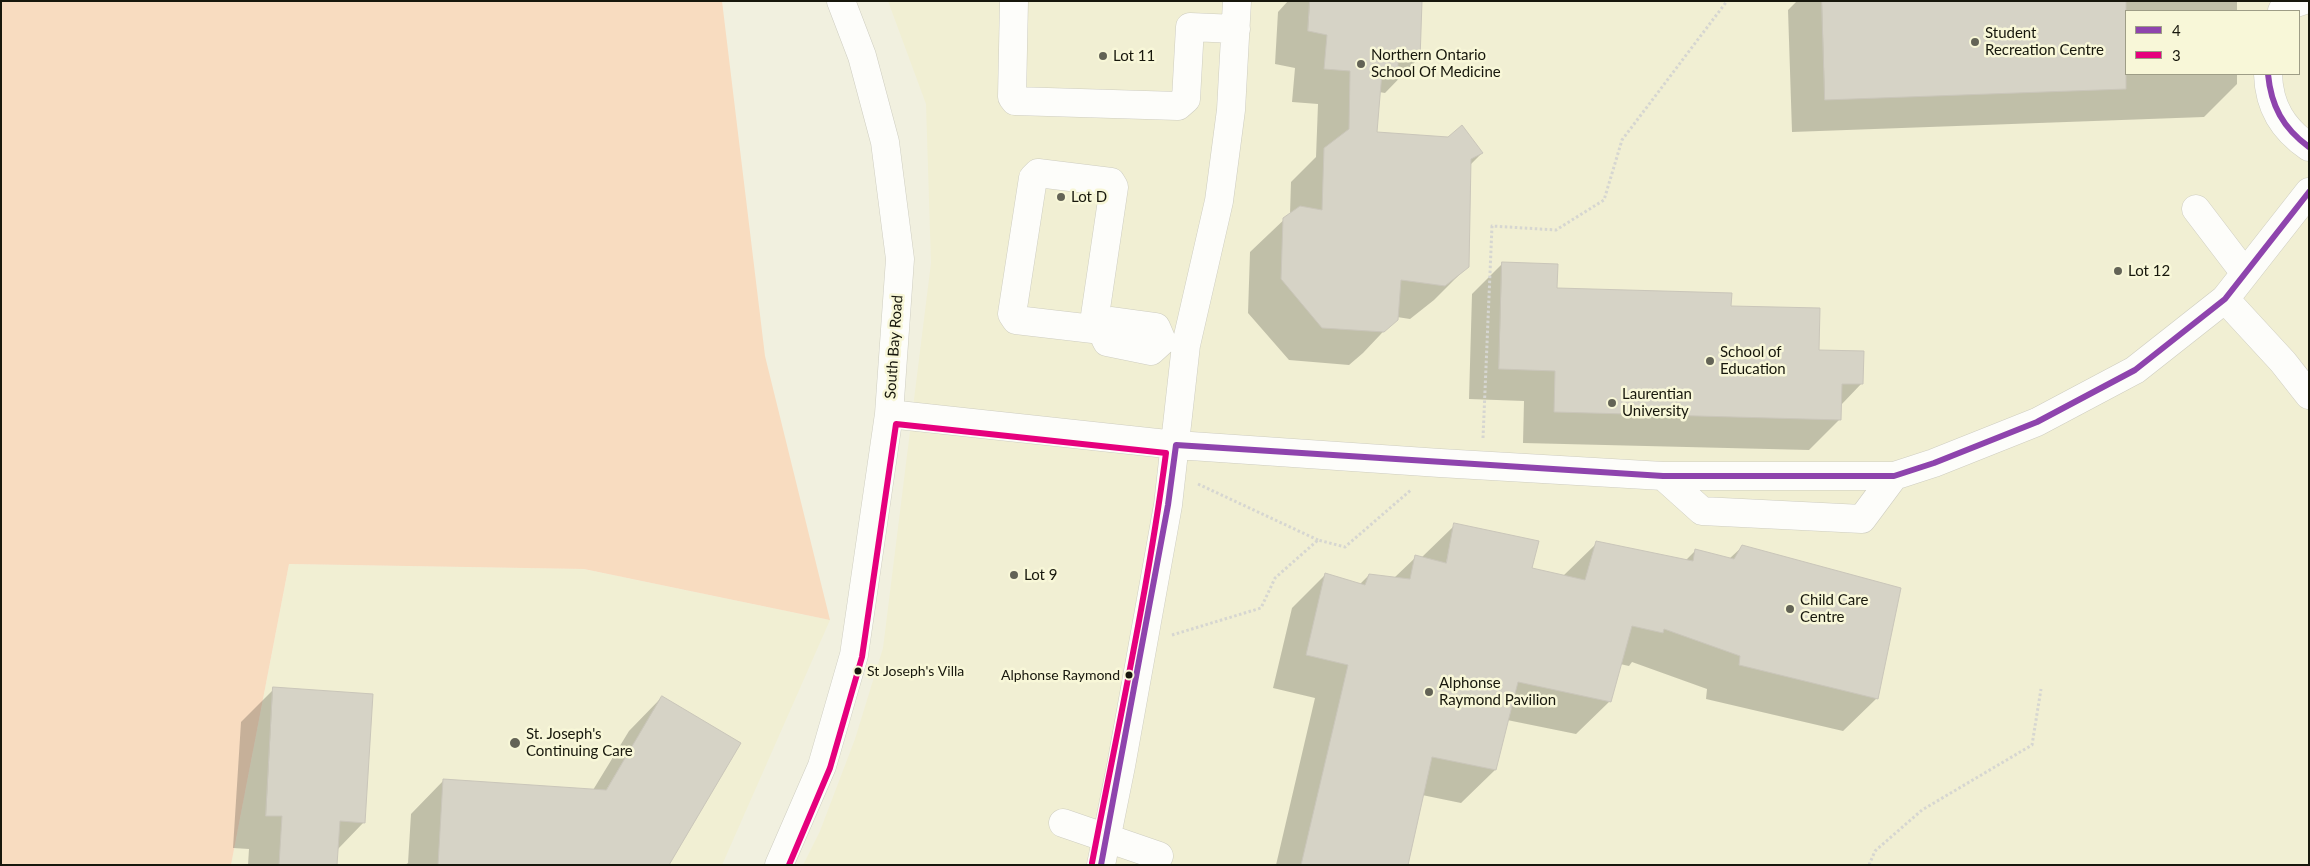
<!DOCTYPE html>
<style>
body{margin:0}
#map{position:relative;width:2310px;height:866px;overflow:hidden;background:#f1f0df;font-family:Lato,sans-serif}
canvas{display:block}
.frame{position:absolute;inset:0;border:2px solid #17170c;pointer-events:none}
.legend{position:absolute;left:2125px;top:10px;width:175px;height:65px;box-sizing:border-box;background:#f8f7d8;border:1px solid #9e9d86;margin:0;padding:6px 9px;list-style:none;font-size:15px;color:#17170c}
.legend li{display:flex;align-items:center;gap:10px;height:25px}
.legend b{width:25px;border:1px solid #9e9d86}
</style>
<div id="map">
<canvas width="2310" height="866"></canvas>
<div class="frame"></div>
<ul class="legend">
<li><b style="height:6px;background:#8e44ad"></b>4</li>
<li><b style="height:6px;background:#e5007d"></b>3</li>
</ul>
</div>
<script>
const ctx = document.querySelector('canvas').getContext('2d');
ctx.lineJoin = 'round';
function fill(path, color) {
  ctx.fillStyle = color;
  ctx.fill(path, 'evenodd');
}
function strokePath(path, color, width, dash) {
  ctx.strokeStyle = color;
  ctx.lineWidth = width;
  ctx.lineCap = dash ? 'butt' : 'round';
  ctx.setLineDash(dash || []);
  ctx.stroke(path);
}
function write(font, color, halo, rows, align = 'center') {
  ctx.font = font + ' Lato,sans-serif';
  ctx.lineWidth = 5;
  ctx.setLineDash([]);
  ctx.textBaseline = 'middle';
  ctx.strokeStyle = halo;
  ctx.fillStyle = color;
  for (const [text, x, y, turn = 0] of rows) {
    ctx.save();
    ctx.translate(x, y);
    ctx.rotate((+turn || 0) * Math.PI / 180);
    ctx.textAlign = isNaN(turn) ? turn : align;
    if (halo) ctx.strokeText(text, 0, 0);
    ctx.fillText(text, 0, 0);
    ctx.restore();
  }
}
fill(new Path2D(`
 M888,1H2309V865H803L820,831L855,739L883,648L931,263L926,104ZM2126,11H2299V74H2126Z
 M289,564L584,569L830,620L722,865H231Z`), '#f1efd3');
fill(new Path2D(`
 M1,1H722L765,356L830,620L584,569L289,564L231,865H1Z`), '#f8dcc0');
fill(new Path2D(`
 M1288,1H1421L1418,59L1385,93L1379,92L1375,133L1482,153L1470,165L1468,266L1434,300L1410,319L1397,317L1363,353L1349,365L1289,360L1248,313L1250,252L1290,214L1291,182L1316,157L1318,104L1292,102L1295,68L1275,64L1278,12Z
 M1797,1H2237V11H2126V74H2237V84L2204,117L1792,132L1788,10Z
 M1503,263L1556,290L1730,307L1818,351L1862,383L1841,405L1840,419L1809,450L1523,443L1524,401L1469,399L1472,294Z
 M1455,525L1531,569L1563,576L1597,543L1685,561L1696,550L1729,559L1742,547L1877,698L1843,731L1706,699L1707,689L1632,662L1629,666L1620,664L1610,701L1576,734L1507,720L1495,770L1461,803L1422,795L1406,865H1276L1315,698L1273,688L1292,608L1325,575L1360,584L1369,575L1394,578L1416,557L1421,558Z
 M274,689L364,822L337,850L336,865H248L249,849L233,848L241,722Z
 M662,697L667,865H405L408,863L411,814L444,780L593,790L629,731Z`), '#0003');
const building = new Path2D(`
 M1310,1H1422L1420,60L1398,58V73L1382,72L1377,132L1448,137L1462,125L1483,153L1471,159L1469,267L1445,286L1401,280L1398,320L1384,332L1322,328L1281,279L1283,218L1300,206L1322,210L1324,148L1349,129L1350,71L1324,69L1327,35L1308,31Z
 M1822,1H2126V89L1825,100Z
 M1502,262L1558,264L1557,288L1732,293L1731,306L1820,308L1819,350L1864,351L1863,384H1842L1841,420L1554,412L1555,371L1499,369Z
 M1454,523L1539,541L1532,568L1585,580L1596,541L1693,561L1695,549L1734,559L1742,545L1901,588L1878,699L1739,665L1740,656L1664,629L1663,633L1632,626L1611,702L1518,682L1496,770L1432,757L1408,865H1301L1348,665L1306,655L1325,573L1365,585L1369,574L1410,579L1415,555L1446,563Z
 M273,687L373,694L365,823L340,821L337,865H279L282,816H266Z
 M662,696L741,743L669,865H438L443,779L606,790Z`);
fill(building, '#d6d3c6');
strokePath(building, '#cac6ba', 1);
const minor = new Path2D(`
 M1014,1L1012,97L1015,101L1178,106L1186,99L1190,27L1236,29
 M2282,11L2284,7L2302,1
 M2268,74C2269,107 2283,129 2309,147
 M2196,209L2244,272
 M2225,299L2283,362L2309,395
 M1093,329L1114,187L1111,182L1038,173L1033,178L1012,314L1016,320L1093,329L1101,330L1112,321L1156,327L1162,341
 M1101,330L1107,342L1151,351L1162,341
 M889,414L1176,445L1440,463L1663,476H1894L1934,463L2037,422L2135,370L2225,299L2309,192
 M1663,476L1702,511L1862,519L1894,476
 M1063,823L1159,856
 M779,865L822,766L854,655L889,414L900,259L885,142L862,56L841,1
 M1101,865L1121,766L1168,505L1186,345L1219,201L1231,110L1237,1`);
strokePath(minor, '#cecdc0', 29);
strokePath(new Path2D(`
 M1483,438L1492,226L1556,230L1604,200L1622,140L1727,1
 M1198,484L1318,540
 M1172,635L1261,608L1275,578L1318,540L1345,547L1412,489
 M1869,865L1875,851L1922,810L2032,745L2041,689`), '#d6d6d1', 3, [2.5, 2.5]);
strokePath(minor, '#fdfdfa', 28);
strokePath(new Path2D(`
 M2268,74C2271,106 2283,128 2309,147
 M1101,865L1168,505L1176,445L1663,476H1894L1934,463L2037,422L2135,370L2225,299L2309,192`), '#8e44ad', 6);
strokePath(new Path2D(`
 M789,865L830,768L862,657L896,424L1166,453C1148,590 1118,727 1092,863`), '#e5007d', 6);
for (const [x, y, r, color] of [
 [1975,42,5,"#636356"],
 [1103,56,5,"#636356"],
 [1361,64,5,"#636356"],
 [1061,197,5,"#636356"],
 [2118,271,5,"#636356"],
 [1710,361,5,"#636356"],
 [1612,403,5,"#636356"],
 [1014,575,5,"#636356"],
 [1790,609,5,"#636356"],
 [858,671,4.5,"#17170c"],
 [1129,675,4.5,"#17170c"],
 [1429,692,5,"#636356"],
 [515,743,6,"#636356"]
]) {
  const dot = new Path2D();
  dot.arc(x, y, r, 0, 2 * Math.PI);
  ctx.fillStyle = color;
  ctx.fill(dot);
  strokePath(dot, '#f8f7d8', 2);
}
write('14px', '#17170c', '#f8f7d8', [
 ["St Joseph's Villa",867,671],
 ["Alphonse Raymond",1120,675,"right"]
], 'left');
write('15px', '#17170c', '#f8f7d8', [
 ["Student",1985,33],
 ["Recreation Centre",1985,50],
 ["Northern Ontario",1371,55],
 ["School Of Medicine",1371,72],
 ["Lot 11",1113,56],
 ["Lot D",1071,197],
 ["Lot 12",2128,271],
 ["School of",1720,352],
 ["Education",1720,369],
 ["Laurentian",1622,394],
 ["University",1622,411],
 ["Lot 9",1024,575],
 ["Child Care",1800,600],
 ["Centre",1800,617],
 ["Alphonse",1439,683],
 ["Raymond Pavilion",1439,700],
 ["St. Joseph's",526,734],
 ["Continuing Care",526,751]
], 'left');
write('15px', '#17170c', '#f8f7d8', [
 ["South Bay Road",894,347,-86]
]);
</script>
